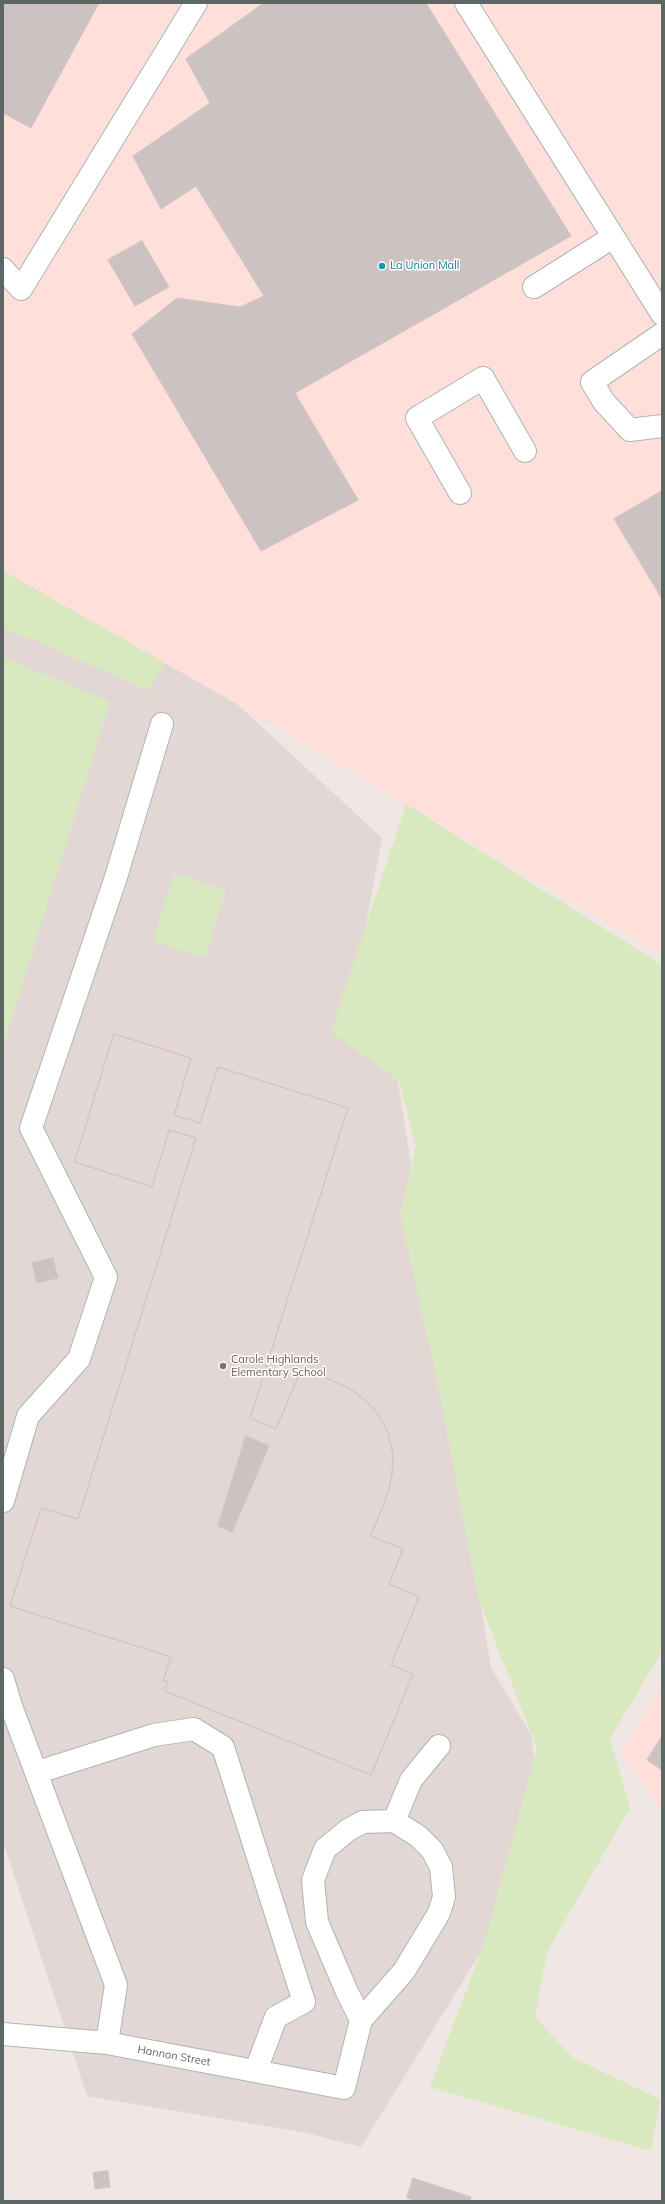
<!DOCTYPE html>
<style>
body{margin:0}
#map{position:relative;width:665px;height:2204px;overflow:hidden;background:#f0e6e4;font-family:Mulish,sans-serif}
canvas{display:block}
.frame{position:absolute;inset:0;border:4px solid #5c6665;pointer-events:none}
</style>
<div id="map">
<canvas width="665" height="2204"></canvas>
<div class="frame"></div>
</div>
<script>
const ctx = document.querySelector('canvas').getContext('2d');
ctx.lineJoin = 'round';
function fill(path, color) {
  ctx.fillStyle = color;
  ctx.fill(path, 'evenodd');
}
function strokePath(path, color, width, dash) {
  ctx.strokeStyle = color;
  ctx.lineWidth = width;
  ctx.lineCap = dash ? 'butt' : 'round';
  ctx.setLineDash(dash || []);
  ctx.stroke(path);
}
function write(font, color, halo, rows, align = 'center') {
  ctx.font = font + ' Mulish,sans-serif';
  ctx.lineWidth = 3;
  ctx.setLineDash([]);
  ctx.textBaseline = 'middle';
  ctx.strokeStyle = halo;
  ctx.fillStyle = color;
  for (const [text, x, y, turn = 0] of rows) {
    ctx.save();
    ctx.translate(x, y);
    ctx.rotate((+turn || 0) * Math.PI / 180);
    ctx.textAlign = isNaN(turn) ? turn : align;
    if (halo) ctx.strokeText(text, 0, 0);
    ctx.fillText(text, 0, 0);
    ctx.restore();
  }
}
fill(new Path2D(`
 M3,3H659L662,8V956L237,704L3,571Z
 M662,1683V1811L622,1751Z`), '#ffdfda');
fill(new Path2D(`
 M3,571L237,704L382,838L350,1012L395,1063L491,1668L531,1734L538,1784L532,1869L361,2147L303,2132L87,2096L3,1842Z`), '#e2d7d5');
fill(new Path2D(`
 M3,571L165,663L148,691L35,640L3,629Z
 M3,657L110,702L3,1047Z
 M406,804L662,965V1651L610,1739L630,1808L547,1952L535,2017L573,2058L660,2099L651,2151L430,2087L485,1941L537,1748L478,1598L437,1379L400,1215L416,1146L399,1081L331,1032Z
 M174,873L226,890L205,958L153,941Z`), '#d9e9bf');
const building = new Path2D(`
 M3,3H99L31,128L3,113Z
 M264,3H426L571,236L295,393L358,500L261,551L132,334L177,298L240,307L264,296L196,186L161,209L133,156L210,103L186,59Z
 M142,241L169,287L135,306L108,260Z
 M662,491V599L614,519Z
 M114,1034L191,1058L174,1115L200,1123L218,1067L348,1108L250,1418L276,1429L302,1368L347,1387L364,1399L378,1414L388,1433L393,1454L392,1475L389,1490L371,1536L403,1549L389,1584L419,1597L391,1665L413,1674L371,1775L165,1691L168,1681H163L171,1657L10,1606L41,1508L78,1519L196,1138L169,1130L152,1187L75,1162ZM246,1436L269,1446L232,1532L218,1526Z
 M114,1034L191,1058L174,1115L200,1123L218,1067L348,1108L250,1418L276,1429L302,1368L347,1387L364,1399L378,1414L388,1433L393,1454L392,1475L389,1490L371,1536L403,1549L389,1584L419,1597L391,1665L413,1674L371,1775L165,1691L168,1681H163L171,1657L10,1606L41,1508L78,1519L196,1138L169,1130L152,1187L75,1162Z
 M53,1258L58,1278L37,1283L32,1263Z
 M662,1736V1770L647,1760Z
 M108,2171L110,2187L95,2189L93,2173Z
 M413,2178L471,2197L470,2201H417L407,2198Z`);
fill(building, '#cbc2c1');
strokePath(building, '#d5c3c2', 1);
const minor = new Path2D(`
 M466,3L662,314
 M3,269L21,289L196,3
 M534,287L613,237
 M662,334L592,382L604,402L630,430L662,426
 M460,493L417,418L483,378L525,451
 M3,1501L28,1416L79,1359L106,1277L31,1128L116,877L162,724
 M3,1679L11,1706L116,1985L107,2043
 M38,1772L154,1735L194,1729L223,1747L304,2002L276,2017L256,2070
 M394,1821L411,1780L439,1746
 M3,2034L107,2043L344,2088L361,2020L347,1992L317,1922L313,1880L325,1849L348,1830L363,1822L394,1821L418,1836L432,1850L441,1867L444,1897L439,1913L404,1971L361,2020`);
strokePath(minor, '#adb5b5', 24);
strokePath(minor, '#fff', 22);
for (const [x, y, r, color] of [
 [382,266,4,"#0f9aa8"],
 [223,1366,4,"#8d6e63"]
]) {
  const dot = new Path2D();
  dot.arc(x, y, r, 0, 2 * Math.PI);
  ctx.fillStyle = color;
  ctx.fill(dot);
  strokePath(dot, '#fff', 1.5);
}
write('11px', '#0d838f', '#fff', [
 ["La Union Mall",390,266]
], 'left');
write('11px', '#785e54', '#fff', [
 ["Carole Highlands",231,1360],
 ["Elementary School",231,1373]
], 'left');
write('11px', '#5c6665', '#fff', [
 ["Hannon Street",174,2056,10]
]);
</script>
